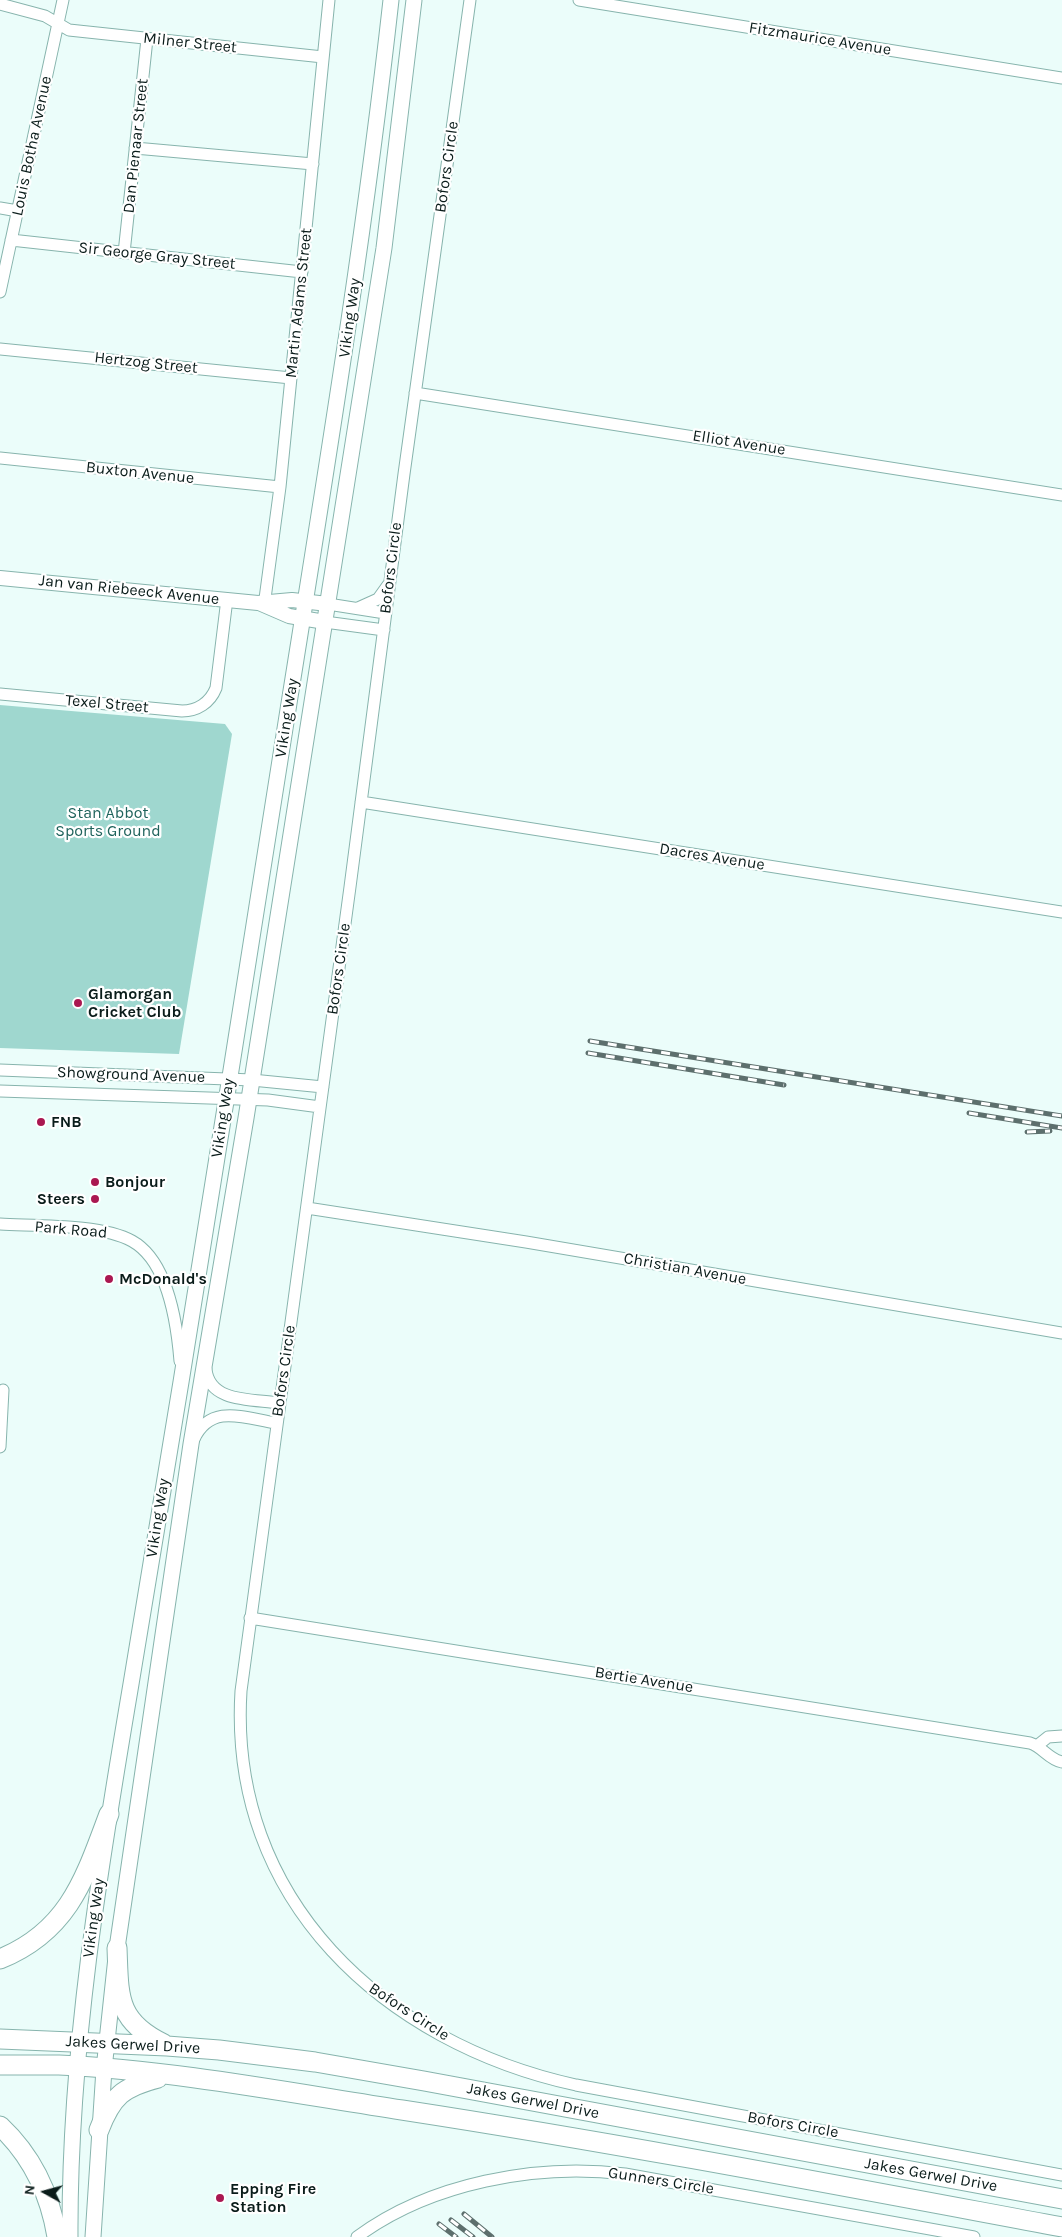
<!DOCTYPE html>
<style>
body{margin:0}
#map{position:relative;width:1062px;height:2237px;overflow:hidden;background:#ebfdfa;font-family:Karla,sans-serif}
canvas{display:block}
.north{position:absolute;left:20px;top:2167px;width:50px;height:50px;-webkit-text-stroke:4px #fff;paint-order:stroke;rotate:277deg;font-size:14px;font-weight:700;line-height:20px;text-align:center;color:#0a1c1a}
.north::after{content:'';display:block;margin:auto;width:18px;height:22px;background:#0a1c1a;clip-path:polygon(50% 0,100% 100%,50% 72%,0 100%)}
</style>
<div id="map">
<canvas width="1062" height="2237"></canvas>
<div class="north">N</div>
</div>
<script>
const ctx = document.querySelector('canvas').getContext('2d');
ctx.lineJoin = 'round';
function fill(path, color) {
  ctx.fillStyle = color;
  ctx.fill(path, 'evenodd');
}
function strokePath(path, color, width, dash) {
  ctx.strokeStyle = color;
  ctx.lineWidth = width;
  ctx.lineCap = dash ? 'butt' : 'round';
  ctx.setLineDash(dash || []);
  ctx.stroke(path);
}
function write(font, color, halo, rows, align = 'center') {
  ctx.font = font + ' Karla,sans-serif';
  ctx.lineWidth = 4.5;
  ctx.setLineDash([]);
  ctx.textBaseline = 'middle';
  ctx.strokeStyle = halo;
  ctx.fillStyle = color;
  for (const [text, x, y, turn = 0] of rows) {
    ctx.save();
    ctx.translate(x, y);
    ctx.rotate((+turn || 0) * Math.PI / 180);
    ctx.textAlign = isNaN(turn) ? turn : align;
    if (halo) ctx.strokeText(text, 0, 0);
    ctx.fillText(text, 0, 0);
    ctx.restore();
  }
}
fill(new Path2D(`
 M0,705L225,724L232,734L179,1054L0,1048Z`), '#9fd7cf');
const minor = new Path2D(`
 M470,0L404,474L350,887L241,1691C228,1900 384,2043 576,2085L1062,2175
 M579,0L1062,78
 M0,4L45,16L69,30L323,57
 M135,148L313,164
 M0,208L18,211
 M11,240L302,272
 M124,253L147,39
 M0,292L63,0
 M0,349L291,378
 M415,393L1062,495
 M0,458L280,487
 M328,604L385,613
 M264,606L280,487L329,0
 M358,608L378,599L388,585
 M325,622L384,630
 M0,694L182,711C197,711 210,703 216,688L227,599
 M361,802L1062,912
 M0,1070L252,1080L323,1087
 M0,1091L268,1100L320,1107
 M307,1208L526,1242L1062,1333
 M0,1224C35,1226 102,1224 132,1241C168,1261 177,1324 180,1361
 M206,1369C209,1403 253,1399 279,1403
 M194,1439C211,1403 244,1418 276,1423
 M0,1447L3,1390
 M250,1618L1030,1743C1043,1747 1048,1759 1062,1762
 M1038,1745L1048,1737L1062,1736
 M357,2237C430,2183 537,2163 625,2174L974,2237`);
const tertiary = new Path2D(`
 M0,578L258,603L292,600L328,604
 M259,603L289,616L325,622`);
const secondary = new Path2D(`
 M70,2237C69,2051 100,1867 131,1684C148,1584 164,1483 181,1382C218,1154 254,925 290,697C327,465 365,234 391,0
 M93,2237L104,2069L117,1948L191,1444L246,1118L384,248L414,0`);
const trunk = new Path2D(`
 M117,1948C119,1996 116,2021 164,2044
 M0,1959C69,1931 85,1878 109,1814
 M0,2039L167,2046L219,2050L315,2062L424,2081L1062,2199
 M0,2065C20,2065 40,2065 59,2065C172,2070 291,2093 402,2110C623,2144 842,2186 1062,2227
 M0,2126C32,2156 50,2194 57,2237
 M99,2130C112,2096 123,2087 158,2078`);
strokePath(minor, '#87b4ad', 13);
strokePath(tertiary, '#87b4ad', 16);
strokePath(secondary, '#87b4ad', 17);
strokePath(trunk, '#87b4ad', 21);
strokePath(minor, '#fff', 11);
strokePath(tertiary, '#fff', 14);
strokePath(secondary, '#fff', 15);
strokePath(trunk, '#fff', 19);
const rail = new Path2D(`
 M590,1041L1062,1116
 M588,1053L784,1085
 M969,1113L1062,1128
 M1027,1132L1050,1131
 M464,2214L492,2237
 M451,2220L473,2237
 M439,2224L456,2237`);
strokePath(rail, '#5d6f6d', 5);
strokePath(rail, '#fff', 3, [9]);
for (const [x, y, r, color] of [
 [78,1003,5,"#aa1851"],
 [41,1122,5,"#aa1851"],
 [95,1182,5,"#aa1851"],
 [95,1199,5,"#aa1851"],
 [109,1279,5,"#aa1851"],
 [220,2198,5,"#aa1851"]
]) {
  const dot = new Path2D();
  dot.arc(x, y, r, 0, 2 * Math.PI);
  ctx.fillStyle = color;
  ctx.fill(dot);
  strokePath(dot, '#fff', 2);
}
write('16px', '#0a1c1a', '#fff', [
 ["Fitzmaurice Avenue",820,39,9],
 ["Milner Street",190,43,6],
 ["Louis Botha Avenue",32,146,-78],
 ["Dan Pienaar Street",136,146,-84],
 ["Bofors Circle",447,167,-82],
 ["Sir George Gray Street",157,256,6],
 ["Martin Adams Street",299,303,-84],
 ["Viking Way",350,318,-82],
 ["Hertzog Street",146,363,6],
 ["Elliot Avenue",739,443,9],
 ["Buxton Avenue",140,473,6],
 ["Bofors Circle",391,568,-83],
 ["Jan van Riebeeck Avenue",129,590,6],
 ["Texel Street",107,704,5],
 ["Viking Way",287,718,-81],
 ["Dacres Avenue",712,857,9],
 ["Bofors Circle",339,969,-82],
 ["Showground Avenue",131,1075,2],
 ["Viking Way",223,1118,-81],
 ["Park Road",71,1230,5],
 ["Christian Avenue",685,1269,10],
 ["Bofors Circle",284,1371,-82],
 ["Viking Way",158,1518,-81],
 ["Bertie Avenue",644,1680,9],
 ["Viking Way",94,1918,-82],
 ["Bofors Circle",409,2012,33],
 ["Jakes Gerwel Drive",133,2045,3],
 ["Jakes Gerwel Drive",533,2101,11],
 ["Bofors Circle",793,2125,10],
 ["Jakes Gerwel Drive",931,2175,10],
 ["Gunners Circle",661,2181,9]
]);
write('16px', '#1f635c', '#fff', [
 ["Stan Abbot",108,813],
 ["Sports Ground",108,831]
]);
write('bold 16px', '#0a1c1a', '#fff', [
 ["Glamorgan",88,994],
 ["Cricket Club",88,1012],
 ["FNB",51,1122],
 ["Bonjour",105,1182],
 ["Steers",85,1199,"right"],
 ["McDonald's",119,1279],
 ["Epping Fire",230,2189],
 ["Station",230,2207]
], 'left');
</script>
